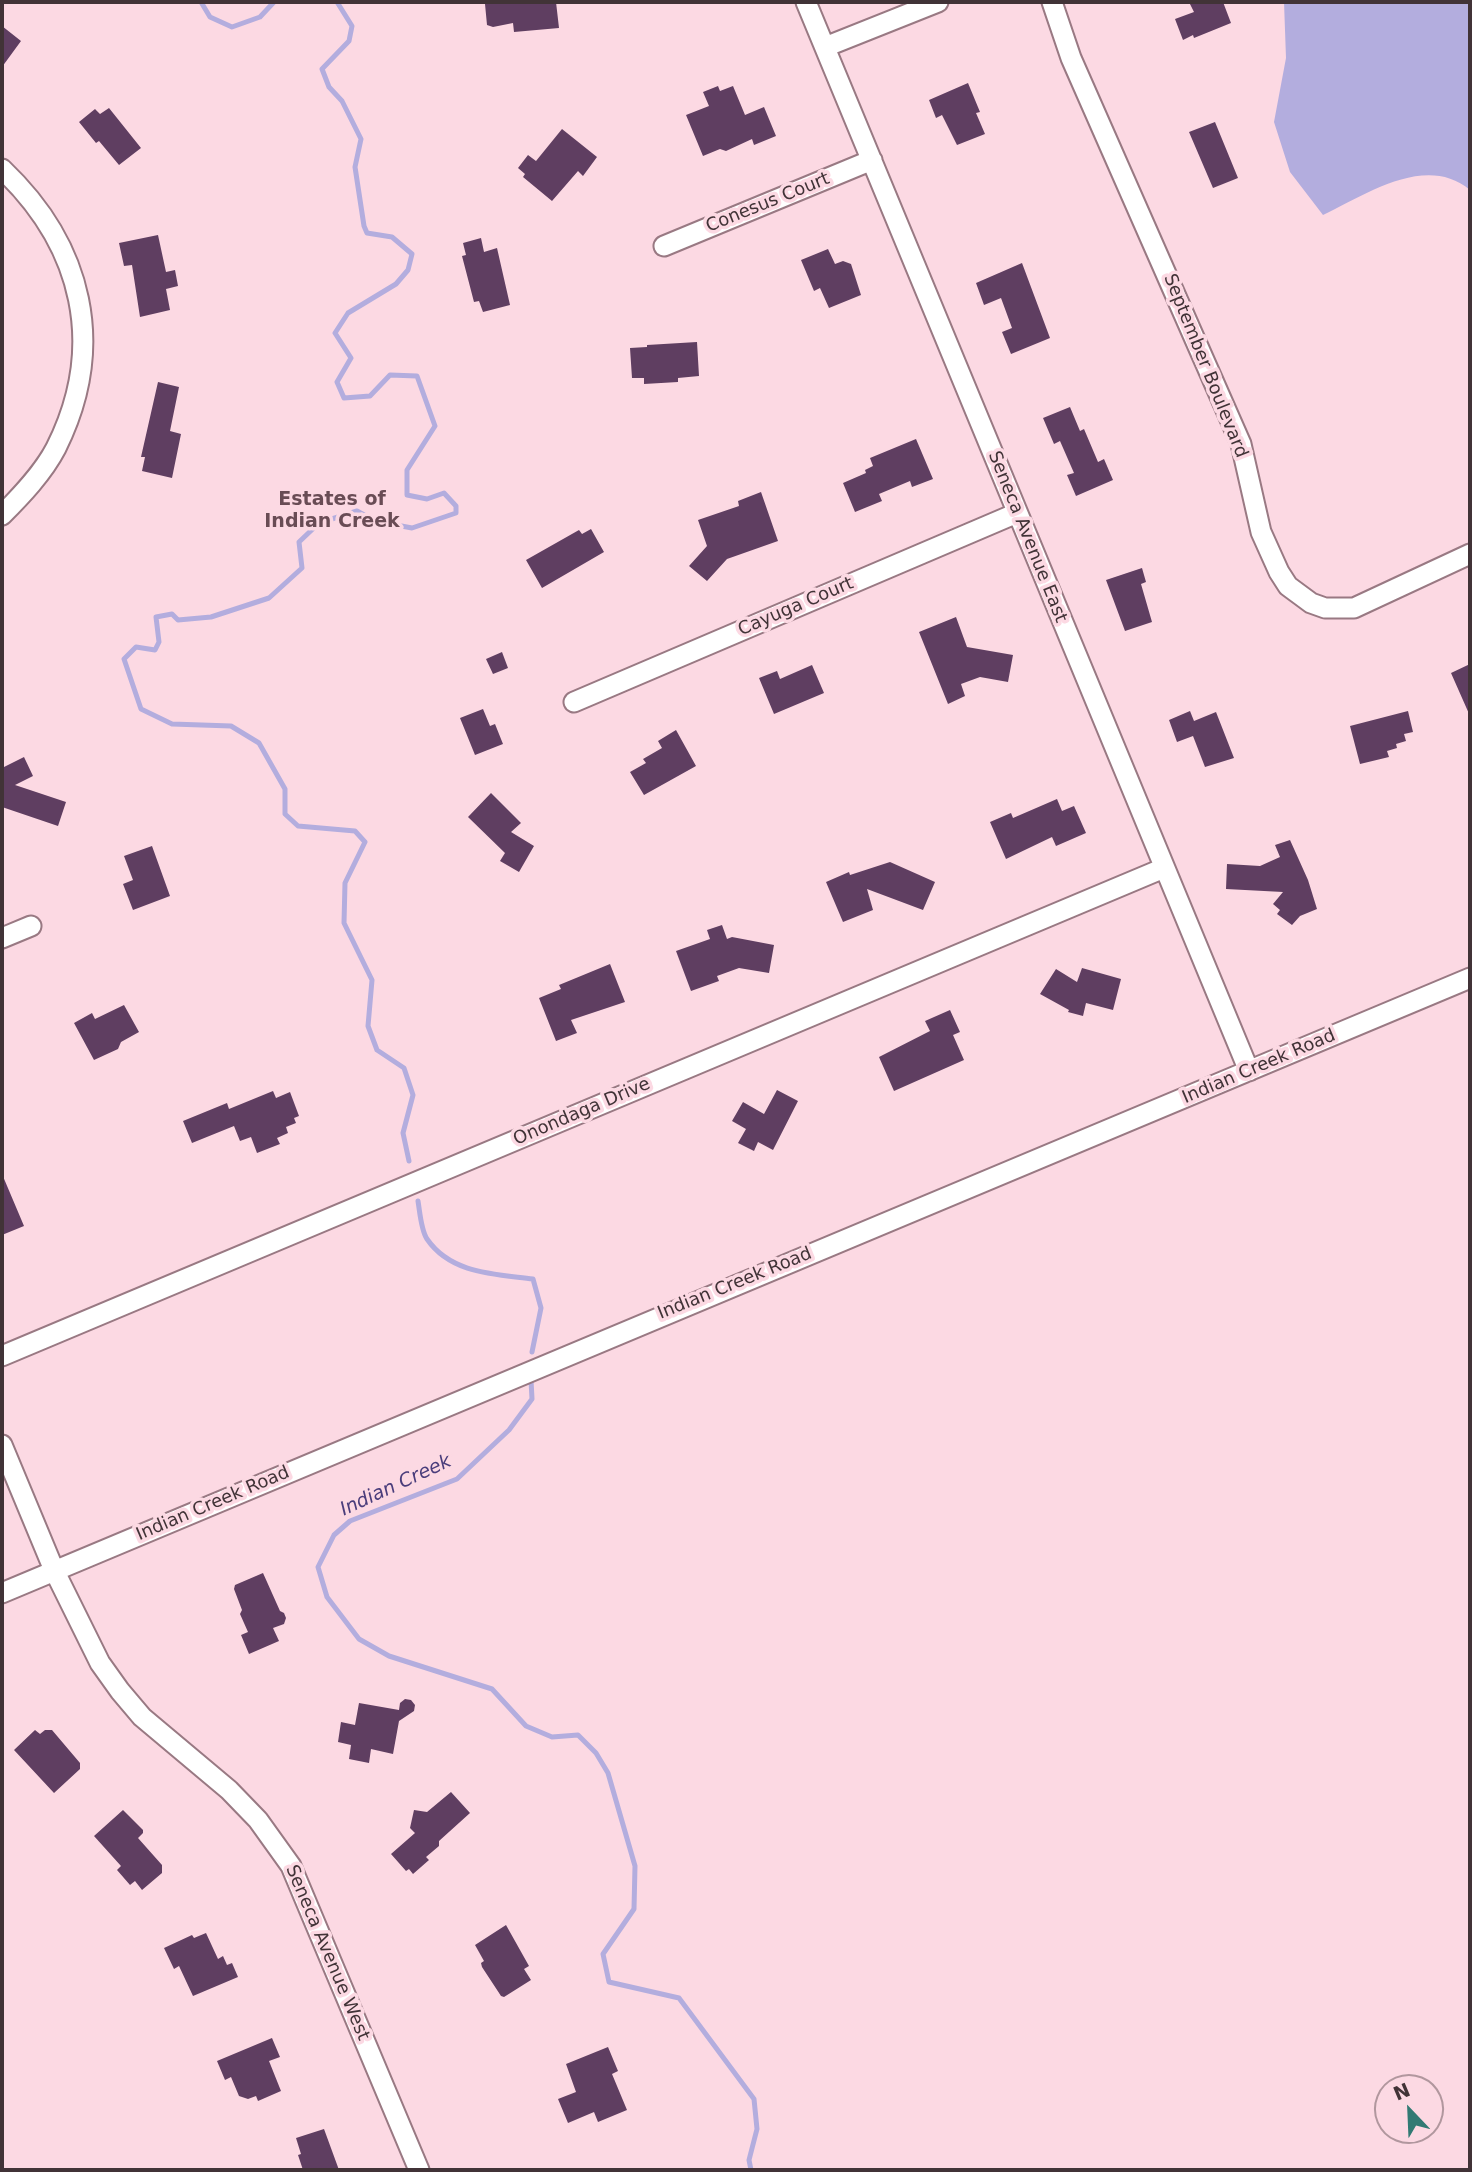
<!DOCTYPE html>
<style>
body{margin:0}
#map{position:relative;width:1472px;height:2172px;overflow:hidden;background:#fcd9e3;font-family:"DejaVu Sans",sans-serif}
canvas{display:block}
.frame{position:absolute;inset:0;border:4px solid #413337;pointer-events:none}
.north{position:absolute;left:1374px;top:2074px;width:70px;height:70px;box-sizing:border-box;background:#fcd9e3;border:2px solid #b1979e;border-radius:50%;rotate:337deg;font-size:19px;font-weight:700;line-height:28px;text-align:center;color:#413337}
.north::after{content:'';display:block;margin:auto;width:24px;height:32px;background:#327a74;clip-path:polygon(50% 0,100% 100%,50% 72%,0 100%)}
</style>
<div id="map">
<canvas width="1472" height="2172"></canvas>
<div class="frame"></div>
<div class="north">N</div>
</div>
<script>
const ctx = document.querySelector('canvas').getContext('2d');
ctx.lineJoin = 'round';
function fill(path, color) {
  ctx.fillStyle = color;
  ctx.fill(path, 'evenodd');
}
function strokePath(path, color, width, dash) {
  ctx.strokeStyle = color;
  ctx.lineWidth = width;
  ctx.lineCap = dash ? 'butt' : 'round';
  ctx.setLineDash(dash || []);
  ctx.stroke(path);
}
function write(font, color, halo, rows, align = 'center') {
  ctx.font = font + ' "DejaVu Sans",sans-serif';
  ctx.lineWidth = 7;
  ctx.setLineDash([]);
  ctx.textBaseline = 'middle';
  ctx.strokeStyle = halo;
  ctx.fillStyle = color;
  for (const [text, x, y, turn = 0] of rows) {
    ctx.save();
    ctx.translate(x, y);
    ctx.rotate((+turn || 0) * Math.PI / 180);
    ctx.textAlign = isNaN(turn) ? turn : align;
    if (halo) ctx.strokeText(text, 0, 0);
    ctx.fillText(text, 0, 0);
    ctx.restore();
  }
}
fill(new Path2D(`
 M1284,2H1470V190C1426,153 1365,195 1323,215L1290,172L1274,122L1286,58Z`), '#b3adde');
strokePath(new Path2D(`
 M201,2L210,17L232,27L260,17L274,2
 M337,2L352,26L349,41L322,69L329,87L342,101L361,139L355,167L364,226L367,233L392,237L412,254L408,270L396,284L348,313L335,333L351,358L337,382L344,398L370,396L390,375L417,376L435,426L407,470V495L427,499L444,493L456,506V513L412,528L375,521L357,511L319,523L299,542L302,568L269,598L211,617L178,620L172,614L156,617L159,642L155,650L136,647L124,659L141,709L172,724L231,726L259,743L285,789V814L298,826L355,831L365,842L345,883L344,923L372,980L368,1026L377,1050L404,1068L413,1095L403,1133L409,1161
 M418,1201C420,1213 421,1230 427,1239C451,1274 495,1274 533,1279L541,1308L532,1352
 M531,1380L532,1399L509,1430L457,1479L350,1521L334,1535L318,1567L327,1597L359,1639L389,1656L492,1689L526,1726L552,1737L578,1735L596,1753L608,1773L635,1866L634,1909L603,1954L609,1982L679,1998L754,2099L757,2129L749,2160L751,2170`), '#b3adde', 5);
fill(new Path2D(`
 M504,2H556L559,28L514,32L513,23L493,27L487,25L485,4Z
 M1189,2H1223L1231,23L1194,38L1193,35L1183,40L1175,19L1194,12Z
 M2,26L21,41L2,67Z
 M968,83L980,112L976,113L985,134L957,145L942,115L936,118L929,100Z
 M718,86L720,91L733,86L745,115L764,107L776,136L754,145L752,139L726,151L720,149L703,156L686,115L709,106L703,92Z
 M109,108L141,148L119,165L99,141L96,143L79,122L95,109L100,114Z
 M1215,122L1238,178L1213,188L1189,132Z
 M562,129L597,157L583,176L578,171L552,201L523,177L525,174L518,168L528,155L536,161Z
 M158,235L166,272L175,270L178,286L166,289L170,310L140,317L132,265L124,266L119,243Z
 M481,238L484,252L497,248L510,305L483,312L479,301L474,302L462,256L466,255L463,243Z
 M828,249L835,264L843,261L851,264L861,295L829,308L820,288L814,291L801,260Z
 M1022,263L1050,338L1011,354L1002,332L1012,328L1001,298L984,305L976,283Z
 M697,342L699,376L678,378V382L644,384V378H632L630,348L647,347V345Z
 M158,382L179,387L170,431L181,434L172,478L142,471L145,457H141Z
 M1070,407L1080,431L1084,429L1098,462L1104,459L1113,480L1076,496L1067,475L1074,473L1060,441L1054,444L1043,418Z
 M916,439L933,479L912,487L910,481L879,494L882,501L855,512L843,483L866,473L865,470L873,466L870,458Z
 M761,492L778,541L727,559L707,581L689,566L707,546L698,520L739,506L738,501Z
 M591,529L604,552L542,588L526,560L579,530L582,534Z
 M1142,568L1146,582L1141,584L1152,622L1125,631L1106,580Z
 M956,617L967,647L1013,655L1008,682L980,677L961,684L965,696L948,704L919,632Z
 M502,652L508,668L493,674L486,659Z
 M1470,664V716L1451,673Z
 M812,665L824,693L774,714L759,678L777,671L780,679Z
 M483,709L490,726L495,724L503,744L475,755L460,718Z
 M1190,711L1194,721L1216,712L1234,758L1205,767L1193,736L1177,742L1169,720Z
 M1408,711L1413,732L1404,734L1406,741L1396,744L1397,748L1387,751L1389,757L1360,764L1350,726Z
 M676,730L696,766L644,795L630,772L646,763L643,759L662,748L658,741Z
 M24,757L33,776L15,785L66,802L58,826L2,807V768Z
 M491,793L521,823L511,832L534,846L519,872L500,861L505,853L468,817Z
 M1057,799L1062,811L1074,806L1086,833L1056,846L1052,837L1006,859L990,822L1011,813L1013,818Z
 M1290,840L1308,880L1317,909L1300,916L1292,925L1277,914L1280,910L1273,904L1283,892L1226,889L1227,864L1260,866L1280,857L1275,845Z
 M152,846L170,896L133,910L123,884L133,880L124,856Z
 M890,862L935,882L923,910L867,889L873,910L843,922L826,882L849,872L850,875Z
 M722,925L727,939L732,937L774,945L769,973L739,968L717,976L719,981L691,991L676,951L710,939L707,930Z
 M610,964L625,1002L571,1020L577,1033L556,1041L539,998L561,989L559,985Z
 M1082,968L1121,979L1113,1010L1086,1003L1083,1016L1068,1012L1069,1010L1040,994L1056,969L1077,982Z
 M124,1005L139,1032L121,1042L118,1049L94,1060L74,1023L92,1013L95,1019Z
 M950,1010L960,1032L953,1035L964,1060L894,1091L879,1057L930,1031L925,1021Z
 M777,1090L798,1101L773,1150L758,1142L754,1151L738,1143L746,1129L732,1121L743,1102L764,1114Z
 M273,1091L276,1098L290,1092L299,1116L294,1118L296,1123L286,1127L288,1133L277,1138L280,1144L257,1153L251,1137L240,1141L234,1126L192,1143L183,1121L227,1103L229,1109Z
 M2,1174L24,1226L2,1235Z
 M263,1573L280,1611L284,1613L286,1618L284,1624L273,1628L279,1641L249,1654L241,1635L248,1632L240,1614L242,1610L234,1589L235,1585Z
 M405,1699L411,1700L415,1705L414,1711L399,1721L393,1754L371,1749L369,1763L349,1759L351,1745L338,1742L341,1722L355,1725L359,1703L399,1710L400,1703Z
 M35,1730L40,1734L45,1730H52L80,1763V1769L54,1793L14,1750Z
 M451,1792L470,1813L439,1841V1846L426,1857L429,1860L413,1874L409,1869L406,1871L391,1854L415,1833L410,1828L414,1810L427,1812Z
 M123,1810L143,1830V1833L138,1838L162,1865V1873L142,1890L135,1881L130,1885L117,1870L121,1866L94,1836Z
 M506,1925L529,1966L524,1969L531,1980L504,1997L501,1996L482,1967L481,1963L484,1961L475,1945Z
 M206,1933L218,1959L223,1956L227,1965L232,1963L238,1977L193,1996L179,1966L174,1969L164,1948L192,1935L194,1938Z
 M272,2038L280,2057L269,2061L281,2091L258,2101L256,2096L248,2099L239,2096L231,2077L225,2080L217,2061Z
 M608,2047L618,2071L612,2074L627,2110L598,2122L594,2112L568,2123L558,2099L576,2092L566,2064Z
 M324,2129L339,2170H303L298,2155L301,2154L296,2138Z`), '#5f3e61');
const minor = new Path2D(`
 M806,2L1249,1071
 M1052,2L1071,58L1241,444L1261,532L1279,572L1288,586L1311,603L1325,608H1354L1470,554
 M825,47L938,2
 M2,169C83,246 107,346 56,448C43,473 21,496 2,515
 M664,246L872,160
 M574,702L1017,513
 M2,938L31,926
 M2,1356L1164,868
 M2,1445L54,1570L100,1663L120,1691L142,1717L229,1790L258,1820L291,1866L419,2170
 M2,1593C490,1385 981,1184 1470,978`);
strokePath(minor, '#997983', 23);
strokePath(minor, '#fff', 19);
write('18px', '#413337', '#fcd9e3', [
 ["Conesus Court",768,203,-22],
 ["September Boulevard",1205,366,68],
 ["Seneca Avenue East",1027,537,68],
 ["Cayuga Court",796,607,-23],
 ["Indian Creek Road",1259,1067,-23],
 ["Onondaga Drive",582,1112,-23],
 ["Indian Creek Road",735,1284,-22],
 ["Indian Creek Road",213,1504,-23],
 ["Seneca Avenue West",327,1953,67]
]);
write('bold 19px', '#694c55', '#fcd9e3', [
 ["Estates of",332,500],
 ["Indian Creek",332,522]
]);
write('italic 19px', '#4a3d7b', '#fcd9e3', [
 ["Indian Creek",396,1486,-25]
]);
</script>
